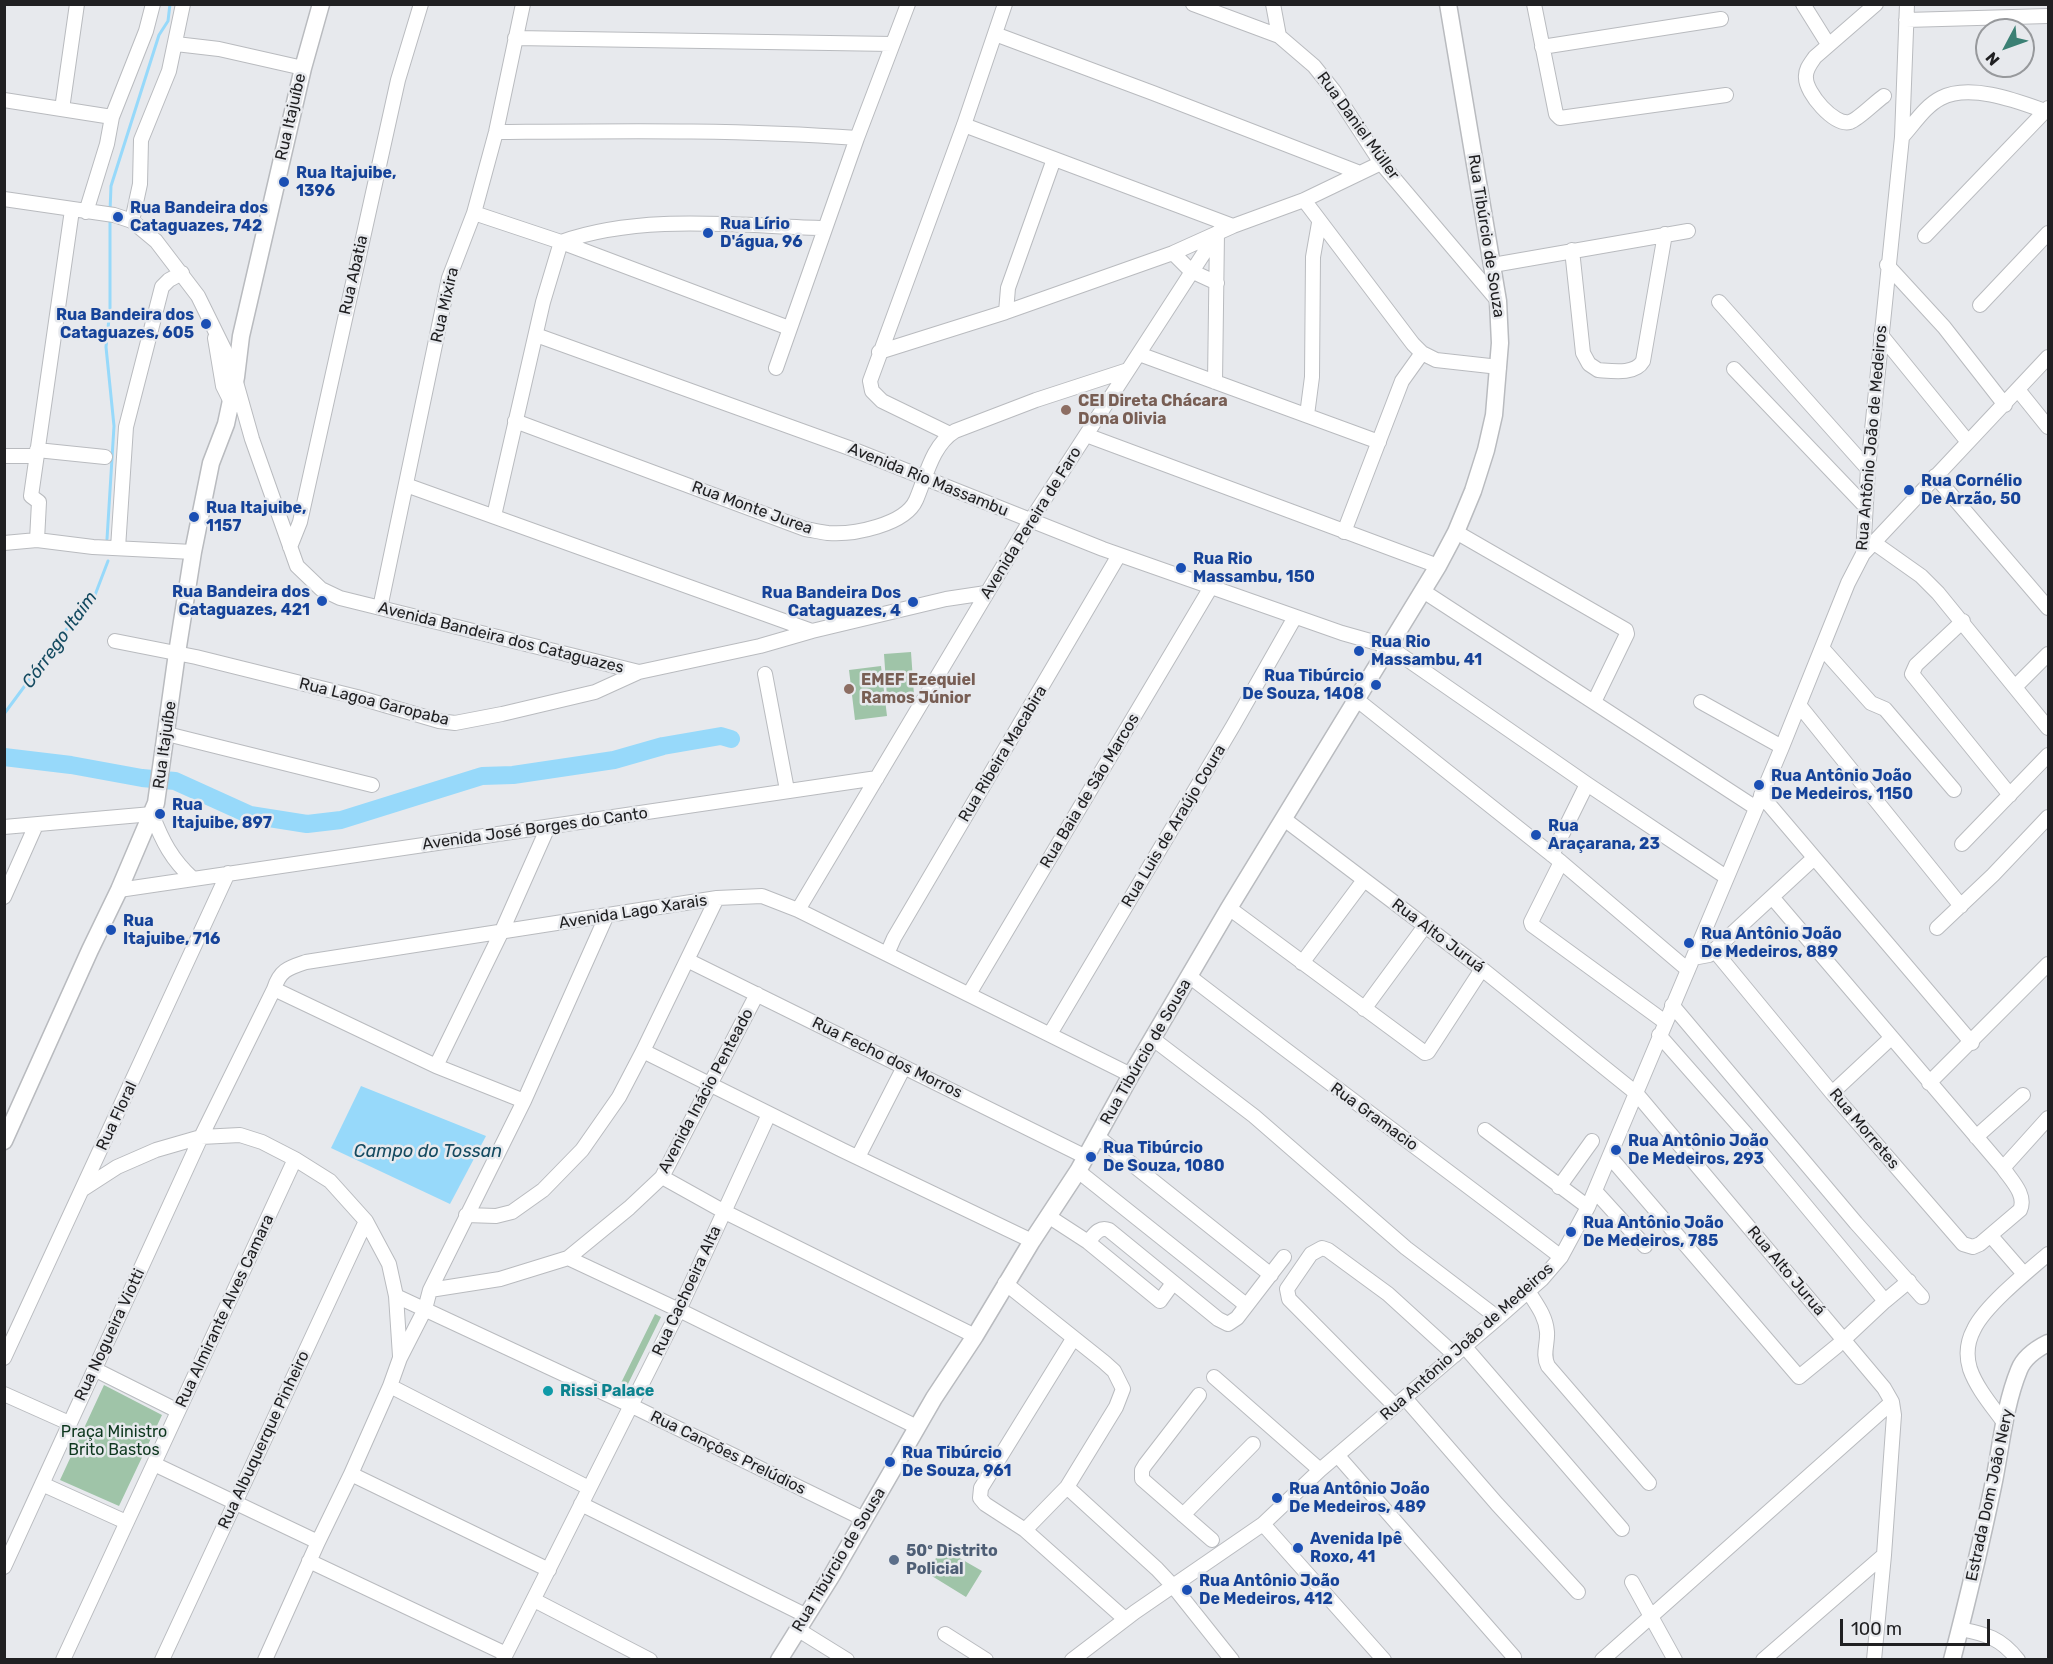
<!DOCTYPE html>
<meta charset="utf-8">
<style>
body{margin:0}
#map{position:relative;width:2053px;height:1664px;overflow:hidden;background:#e7e9ed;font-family:Rubik,sans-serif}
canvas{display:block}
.frame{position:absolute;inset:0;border:6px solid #202022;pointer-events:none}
.north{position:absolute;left:1975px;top:18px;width:60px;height:60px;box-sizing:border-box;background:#e7e9ed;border:2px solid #97999c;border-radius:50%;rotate:229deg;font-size:16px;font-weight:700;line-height:24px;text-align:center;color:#202022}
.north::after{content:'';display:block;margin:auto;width:21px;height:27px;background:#3b8074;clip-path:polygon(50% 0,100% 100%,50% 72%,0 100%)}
.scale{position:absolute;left:1840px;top:1619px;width:150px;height:27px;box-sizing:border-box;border:3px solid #202022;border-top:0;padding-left:8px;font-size:18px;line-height:21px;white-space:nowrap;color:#202022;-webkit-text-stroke:4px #e7e9ed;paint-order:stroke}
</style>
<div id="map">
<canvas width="2053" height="1664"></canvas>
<div class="frame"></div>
<div class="north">N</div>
<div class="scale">100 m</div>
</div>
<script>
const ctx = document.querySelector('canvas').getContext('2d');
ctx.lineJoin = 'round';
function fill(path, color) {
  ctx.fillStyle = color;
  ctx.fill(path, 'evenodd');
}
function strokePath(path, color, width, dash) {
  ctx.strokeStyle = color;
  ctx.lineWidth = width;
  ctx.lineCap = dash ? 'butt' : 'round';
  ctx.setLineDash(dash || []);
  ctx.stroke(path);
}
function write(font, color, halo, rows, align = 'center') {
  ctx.font = font + ' Rubik,sans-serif';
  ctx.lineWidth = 5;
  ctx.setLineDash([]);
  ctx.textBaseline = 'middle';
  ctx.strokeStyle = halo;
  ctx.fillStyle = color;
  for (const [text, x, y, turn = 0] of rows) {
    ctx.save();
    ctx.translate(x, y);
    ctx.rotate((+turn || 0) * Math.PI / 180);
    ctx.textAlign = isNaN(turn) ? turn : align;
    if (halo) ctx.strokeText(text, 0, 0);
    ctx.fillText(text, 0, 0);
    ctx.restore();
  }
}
fill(new Path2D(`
 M911,652L914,695L887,697L884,654Z
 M881,666L887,716L855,720L849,670Z
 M655,1314L661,1317L626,1388L620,1385Z
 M104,1385L162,1415L119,1506L60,1480Z
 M942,1548L982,1571L966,1597L927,1573Z`), '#9fc4a8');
fill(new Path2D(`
 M361,1086L486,1136L450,1204L331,1148Z`), '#97d9fa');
strokePath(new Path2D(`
 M110,211L111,186L159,35L168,21L170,4
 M107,539L114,426L106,347L110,309V218
 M4,714L69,626L95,595L108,561`), '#97d9fa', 3);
strokePath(new Path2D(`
 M4,757L71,765L142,778L175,781L250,815L307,824L341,820L482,776L513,775L614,760L663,746L721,736L731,739`), '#97d9fa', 18);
const minor = new Path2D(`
 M1193,4L1279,36
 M1273,4L1279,36L1314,66L1334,91L1381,163L1498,301
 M1534,4L1556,114L1560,118L1726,95
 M1803,4L1828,44
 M1876,4L1815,57C1810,64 1805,70 1806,78C1806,93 1834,126 1850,122C1859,119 1875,102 1884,96
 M1906,20L2048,16
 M995,34L1153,93L1360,173
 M515,38L892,44
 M176,44L219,49L303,68
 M1542,47L1721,19
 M4,100L112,117
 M62,109L77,4
 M964,125L1233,226
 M496,132C616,131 737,129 857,138
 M1902,137C1914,124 1925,106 1941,98C1970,83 2017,101 2045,111
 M4,199L114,215L132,221L156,241L198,296L230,361L252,439L297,566L321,589L340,598L639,672L760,646L812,631L946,599L986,593
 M1304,200L1413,344L1422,353L1436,360L1499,367
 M86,212L107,144L112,117L146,31L153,4
 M474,213L561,242L789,328
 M132,221L140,184L141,140L169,71L183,4
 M1925,236L2048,108
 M561,242C642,213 740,226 825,228
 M1572,250L1583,353L1589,364L1598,370C1612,371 1635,375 1643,361L1665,234
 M1173,253L1191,271L1217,283
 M1493,265L1688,231
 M1887,265L1944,327L2005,405
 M1719,302L1868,469
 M1980,305L2048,233
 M1006,312L1008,288L1054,159
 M536,335L852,449L1103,549L1342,633L1388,646L1587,784L1726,877
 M1881,335L1968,442
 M215,338L223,386L233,406
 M879,352L1006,312L1173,253L1233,226L1304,200L1381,163
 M1139,354L1379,442
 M776,368L857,138L908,4
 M1734,369L1865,506
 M1215,382L1217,233
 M2019,391L2048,427
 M1307,415L1312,377L1313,257L1319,223
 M515,421L805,529C812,530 820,532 828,533C853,535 905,525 916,500C926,477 932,445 955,431L1036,400L1128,370
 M950,434L882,401L872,391L870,381L964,125L1005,4
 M1086,435L1438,566
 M37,450L105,457
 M4,456H36
 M1935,476L2048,608
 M406,485L812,631
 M494,516L543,302L561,242
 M1344,532L1402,381L1422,353
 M1456,532L1626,630L1627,634L1594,702
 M37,540L39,502L31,496L72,210
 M1873,542L1921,576L1938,593L2048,728
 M4,543L37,540L93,547L193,552
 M290,547L300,522L398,80L421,4
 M118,548L126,427L162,287L169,280L182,273
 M1863,554L2048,357
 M1423,591L1756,808
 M380,608L449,278L474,213L496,132L523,4
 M1963,621L1916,665L1912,674L2010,795
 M115,641L196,657L357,697L439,721L455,723L502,714L595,692L639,672
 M1822,648L1871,703L1885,709L1954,790
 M765,674L787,790
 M2015,687L2048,654
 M1356,699L1561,862L1688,970
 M1701,702L1782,747
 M1799,705L1961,906
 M167,734L372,785
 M1761,795L1972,1043
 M1284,819L1482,969L1636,1093L1884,1388L1892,1402L1894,1415L1884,1555L1874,1660
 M4,827L152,814C162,841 172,860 193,879
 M1962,844L2048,755
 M1552,855L1587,784
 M1561,862L1531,922L1532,925L1665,1022
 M119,890L877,778
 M4,897L36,825
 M1229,908L1425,1053L1428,1052L1482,969
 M798,910L1027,526L1217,233
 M1937,928L1993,875L2048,817
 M1714,950L1832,1093L1963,1244L1973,1247L1980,1244L2020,1210C2027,1195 2011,1180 2003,1168L1772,897
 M887,954L894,938L1119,555
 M1693,958L1709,955L1814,858
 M687,960L1086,1157
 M1302,963L1364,880
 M1189,976C1312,1071 1437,1162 1561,1257
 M274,989L436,1066L524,1101
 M969,994L1211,587
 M1672,1005L1856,1223L1922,1297
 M1364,1009L1425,926
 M1050,1034L1233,726L1295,617
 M1659,1035L1747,1135L1885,1301
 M1153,1039L1254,1116L1406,1248L1498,1318
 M643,1051L842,1150L1032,1241
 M436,1066L501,933L548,827
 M1929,1083L2048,964
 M1832,1093L1891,1038
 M1485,1130L1588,1207
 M1098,1137L1271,1275
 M1976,1137L2023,1095
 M858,1157L904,1067
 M1610,1157L1799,1377L1837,1346L1885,1301L1909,1281
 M2003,1168L2048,1118
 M1078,1171L1246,1305
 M662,1177L723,1211L975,1336
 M1559,1187L1592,1141
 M83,1189L117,1167L156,1150L201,1137L240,1135L262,1142L295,1159L330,1181L366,1221L389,1264L396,1296L400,1356
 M1595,1191L1645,1246
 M466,1215L496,1216L512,1212L543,1190L582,1150L619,1097L643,1051L717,898
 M1048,1216L1088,1242L1160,1301L1173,1283
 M1991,1236L2024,1274
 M1088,1242C1094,1235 1099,1226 1109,1230L1218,1319L1228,1324L1237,1318L1284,1257
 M568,1258L679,1310L917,1427
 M1005,1283L1104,1362L1114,1371L1123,1389L1116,1407L1067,1487L1025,1530
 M430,1290L500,1279L568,1258L629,1208L662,1177L757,994
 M1528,1291C1536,1304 1546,1316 1547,1332C1548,1344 1542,1354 1548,1366L1649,1483
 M396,1296L632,1406L864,1519
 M1073,1339L981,1488L980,1498L985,1504L1025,1530L1125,1619
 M1465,1347L1622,1529
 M4,1358L228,873
 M94,1369L178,1411
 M1214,1377L1320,1470
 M390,1386L589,1488
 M4,1394L69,1423
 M1199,1395L1145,1465L1142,1470V1479L1212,1540
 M1405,1398L1497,1504L1578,1592
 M1395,1406L1289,1299L1287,1289L1311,1254L1322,1248L1328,1250L1388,1294L1455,1355
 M2005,1424C1993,1407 1977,1389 1970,1369C1966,1356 1967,1342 1974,1329C1985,1306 2028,1271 2048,1254
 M1338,1456L1514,1657
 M154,1464L318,1542
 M351,1474L549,1570
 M42,1484L126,1522
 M1067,1487L1157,1569L1173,1586L1232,1660
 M581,1504L805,1615
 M1183,1515L1253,1444
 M1263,1524L1384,1660
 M309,1561L506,1654
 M4,1567L201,1137L274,989C280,970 288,968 306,962L717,898L762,896L798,910L1131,1075
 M1632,1582L1675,1660
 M534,1600L650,1660
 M797,1629L847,1660
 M1960,1629C1986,1634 2001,1638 2018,1660
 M945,1634L986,1660
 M63,1660L295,1159
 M162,1660L366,1221
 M265,1660L318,1542L351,1474L390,1386L400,1358L425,1309L430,1290L524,1101L606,917
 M503,1660L679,1310L769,1114
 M1072,1660L1135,1612L1263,1524L1320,1470L1498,1318L1542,1279L1561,1257L1588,1207L1782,747L1848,583L1863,554L1868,469L1902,137L1907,4
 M1602,1660L1892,1402
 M1763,1660L1884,1555`);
const major = new Path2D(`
 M4,1141L90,950L119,890L156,803L177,653L193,552L211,463L226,424L236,377L241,336L303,68L321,4
 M779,1660L832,1575L934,1398L975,1336L1032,1241L1078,1171L1131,1075L1229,908L1438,566L1456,532L1473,491L1486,450L1494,415L1500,343L1498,301L1448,4
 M1952,1660C1967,1602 1981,1544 1993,1486C2001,1448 2004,1407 2019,1370C2024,1357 2036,1349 2048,1343`);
strokePath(minor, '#b9bbbf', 16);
strokePath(major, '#b9bbbf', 19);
strokePath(minor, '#fff', 14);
strokePath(major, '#fff', 16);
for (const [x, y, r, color] of [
 [284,182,6,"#1a4fb4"],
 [118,217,6,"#1a4fb4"],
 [708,233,6,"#1a4fb4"],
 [206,324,6,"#1a4fb4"],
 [1066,410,6,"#8d6e63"],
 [1909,490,6,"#1a4fb4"],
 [194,517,6,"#1a4fb4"],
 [1181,568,6,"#1a4fb4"],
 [322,601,6,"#1a4fb4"],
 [913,602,6,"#1a4fb4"],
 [1359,651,6,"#1a4fb4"],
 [1376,685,6,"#1a4fb4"],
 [849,689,6,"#8d6e63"],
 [1759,785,6,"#1a4fb4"],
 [160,814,6,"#1a4fb4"],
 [1536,835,6,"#1a4fb4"],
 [111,930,6,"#1a4fb4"],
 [1689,943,6,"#1a4fb4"],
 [1616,1150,6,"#1a4fb4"],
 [1091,1157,6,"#1a4fb4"],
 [1571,1232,6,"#1a4fb4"],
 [548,1391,6,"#0f9aa8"],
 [890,1462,6,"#1a4fb4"],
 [1277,1498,6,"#1a4fb4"],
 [1298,1548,6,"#1a4fb4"],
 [894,1560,6,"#5c6f8a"],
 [1187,1590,6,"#1a4fb4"]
]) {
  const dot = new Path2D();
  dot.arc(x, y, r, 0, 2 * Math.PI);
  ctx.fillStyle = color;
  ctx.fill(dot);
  strokePath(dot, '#e7e9ed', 2);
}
write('16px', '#202022', '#e7e9ed', [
 ["Rua Itajuíbe",291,117,-77],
 ["Rua Daniel Müller",1358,126,54],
 ["Rua Tibúrcio de Souza",1486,236,81],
 ["Rua Abatia",354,275,-77],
 ["Rua Mixira",445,305,-77],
 ["Rua Antônio João de Medeiros",1872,438,-85],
 ["Avenida Rio Massambu",928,480,22],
 ["Rua Monte Jurea",752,508,20],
 ["Avenida Pereira de Faro",1031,523,-58],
 ["Avenida Bandeira dos Cataguazes",501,638,14],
 ["Rua Lagoa Garopaba",374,702,14],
 ["Rua Itajuíbe",165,745,-82],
 ["Rua Ribeira Macabira",1003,754,-59],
 ["Rua Baia de São Marcos",1090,791,-59],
 ["Rua Luis de Araújo Coura",1174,826,-59],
 ["Avenida José Borges do Canto",535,829,-8],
 ["Avenida Lago Xarais",633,912,-9],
 ["Rua Alto Juruá",1438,936,37],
 ["Rua Tibúrcio de Sousa",1146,1052,-60],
 ["Rua Fecho dos Morros",887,1058,26],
 ["Avenida Inácio Penteado",706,1091,-62],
 ["Rua Floral",117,1116,-65],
 ["Rua Gramacio",1374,1117,36],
 ["Rua Morretes",1864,1129,50],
 ["Rua Alto Juruá",1786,1271,50],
 ["Rua Cachoeira Alta",687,1291,-65],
 ["Rua Almirante Alves Camara",225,1311,-65],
 ["Rua Nogueira Viotti",110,1335,-65],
 ["Rua Antônio João de Medeiros",1467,1342,-42],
 ["Rua Albuquerque Pinheiro",264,1440,-65],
 ["Rua Canções Prelúdios",728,1453,26],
 ["Estrada Dom João Nery",1990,1495,-78],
 ["Rua Tibúrcio de Sousa",839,1560,-59]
]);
write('bold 16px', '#164399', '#e7e9ed', [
 ["Rua Itajuibe,",296,173],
 ["1396",296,191],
 ["Rua Bandeira dos",130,208],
 ["Cataguazes, 742",130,226],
 ["Rua Lírio",720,224],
 ["D'água, 96",720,242],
 ["Rua Bandeira dos",194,315,"right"],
 ["Cataguazes, 605",194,333,"right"],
 ["Rua Cornélio",1921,481],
 ["De Arzão, 50",1921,499],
 ["Rua Itajuibe,",206,508],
 ["1157",206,526],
 ["Rua Rio",1193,559],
 ["Massambu, 150",1193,577],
 ["Rua Bandeira dos",310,592,"right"],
 ["Cataguazes, 421",310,610,"right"],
 ["Rua Bandeira Dos",901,593,"right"],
 ["Cataguazes, 4",901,611,"right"],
 ["Rua Rio",1371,642],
 ["Massambu, 41",1371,660],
 ["Rua Tibúrcio",1364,676,"right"],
 ["De Souza, 1408",1364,694,"right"],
 ["Rua Antônio João",1771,776],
 ["De Medeiros, 1150",1771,794],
 ["Rua",172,805],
 ["Itajuibe, 897",172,823],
 ["Rua",1548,826],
 ["Araçarana, 23",1548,844],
 ["Rua",123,921],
 ["Itajuibe, 716",123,939],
 ["Rua Antônio João",1701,934],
 ["De Medeiros, 889",1701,952],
 ["Rua Antônio João",1628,1141],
 ["De Medeiros, 293",1628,1159],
 ["Rua Tibúrcio",1103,1148],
 ["De Souza, 1080",1103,1166],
 ["Rua Antônio João",1583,1223],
 ["De Medeiros, 785",1583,1241],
 ["Rua Tibúrcio",902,1453],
 ["De Souza, 961",902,1471],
 ["Rua Antônio João",1289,1489],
 ["De Medeiros, 489",1289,1507],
 ["Avenida Ipê",1310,1539],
 ["Roxo, 41",1310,1557],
 ["Rua Antônio João",1199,1581],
 ["De Medeiros, 412",1199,1599]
], 'left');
write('bold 16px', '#785e54', '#e7e9ed', [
 ["CEI Direta Chácara",1078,401],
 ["Dona Olivia",1078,419],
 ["EMEF Ezequiel",861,680],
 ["Ramos Júnior",861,698]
], 'left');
write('bold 16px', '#0d838f', '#e7e9ed', [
 ["Rissi Palace",560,1391]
], 'left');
write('16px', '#0d371e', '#e7e9ed', [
 ["Praça Ministro",114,1432],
 ["Brito Bastos",114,1450]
]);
write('bold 16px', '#4e5e75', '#e7e9ed', [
 ["50º Distrito",906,1551],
 ["Policial",906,1569]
], 'left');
write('italic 18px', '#144a60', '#e7e9ed', [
 ["Córrego Itaim",60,640,-54],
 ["Campo do Tossan",428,1152]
]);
</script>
